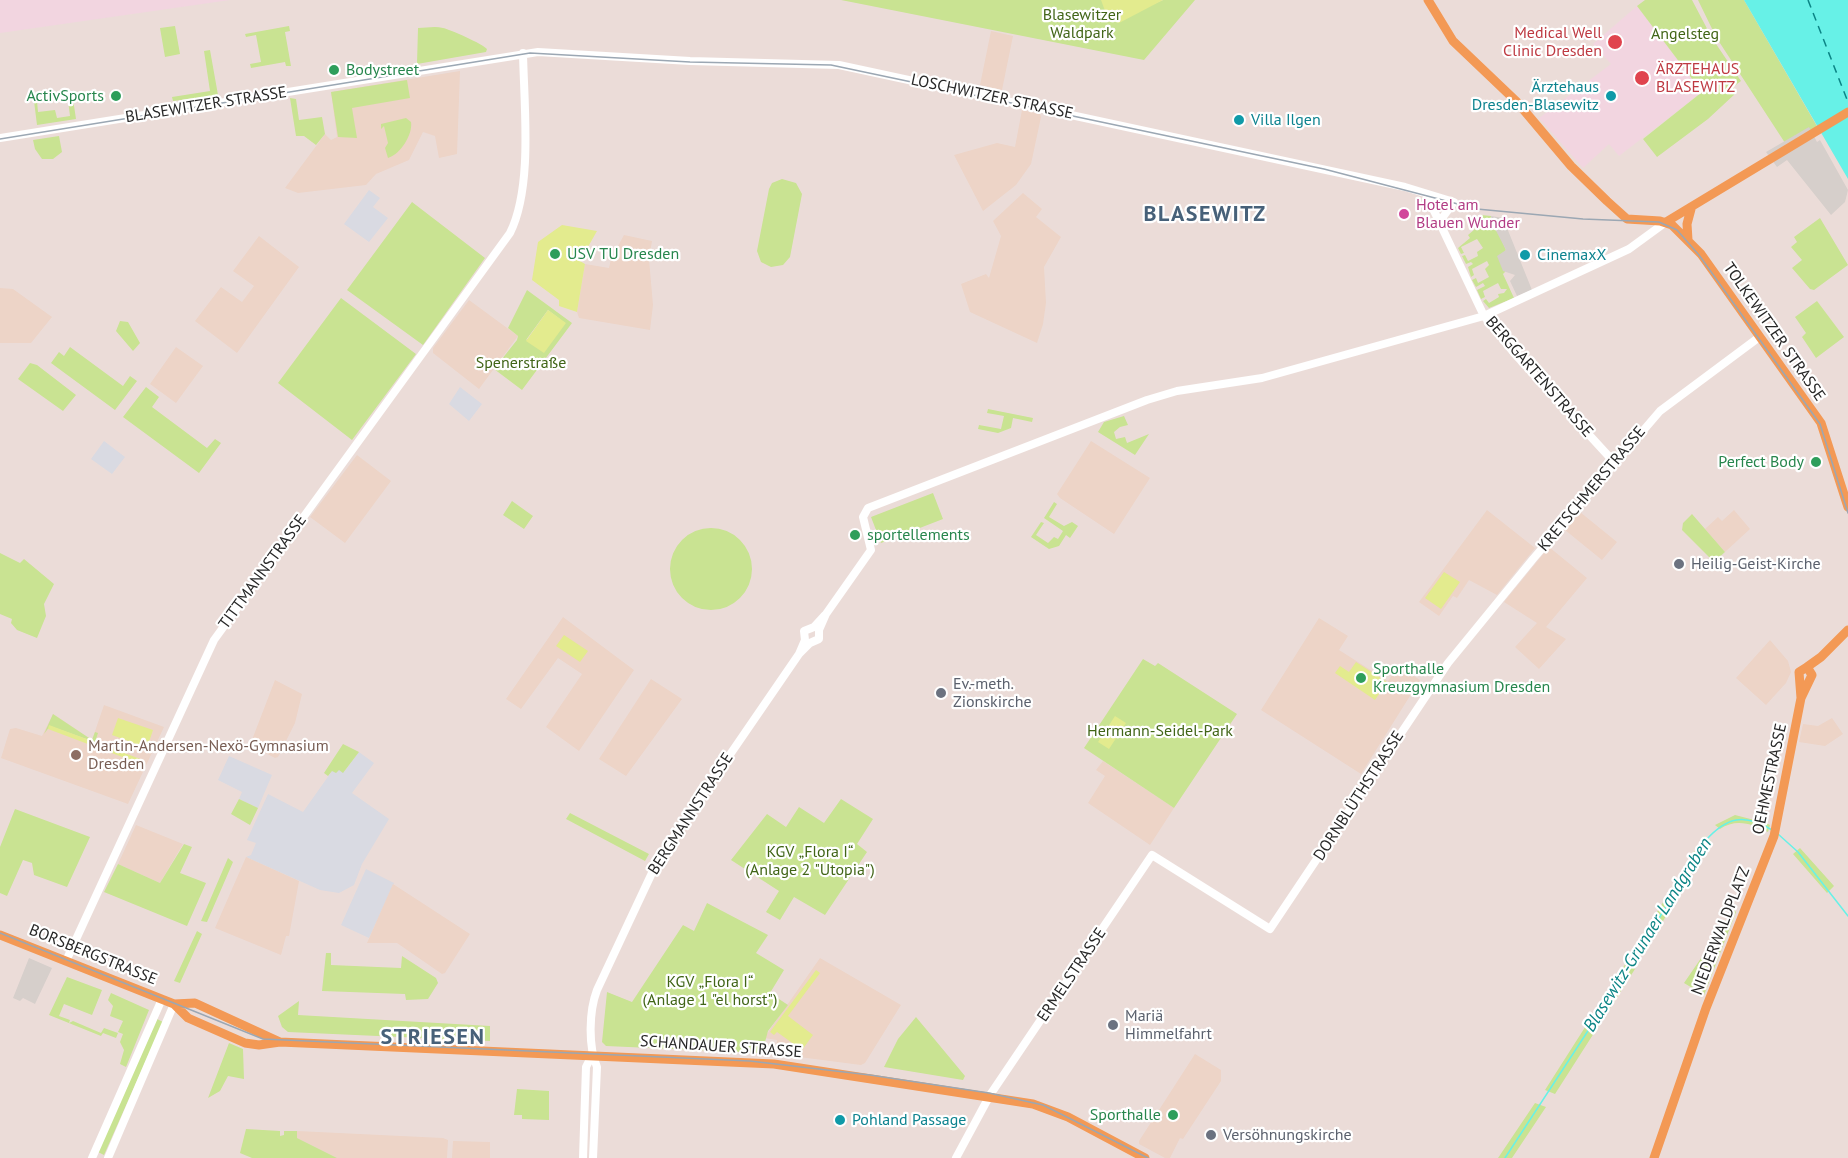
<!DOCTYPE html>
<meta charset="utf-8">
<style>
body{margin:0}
canvas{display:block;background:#ebdcd8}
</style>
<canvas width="1848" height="1158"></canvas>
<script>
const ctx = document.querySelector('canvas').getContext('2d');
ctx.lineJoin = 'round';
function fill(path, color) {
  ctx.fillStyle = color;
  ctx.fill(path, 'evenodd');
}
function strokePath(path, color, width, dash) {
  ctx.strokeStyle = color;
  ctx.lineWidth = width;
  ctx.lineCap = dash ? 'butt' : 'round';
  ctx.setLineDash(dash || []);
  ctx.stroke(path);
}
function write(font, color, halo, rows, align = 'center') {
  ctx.font = font + ' "PT Sans",sans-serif';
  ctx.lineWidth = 4.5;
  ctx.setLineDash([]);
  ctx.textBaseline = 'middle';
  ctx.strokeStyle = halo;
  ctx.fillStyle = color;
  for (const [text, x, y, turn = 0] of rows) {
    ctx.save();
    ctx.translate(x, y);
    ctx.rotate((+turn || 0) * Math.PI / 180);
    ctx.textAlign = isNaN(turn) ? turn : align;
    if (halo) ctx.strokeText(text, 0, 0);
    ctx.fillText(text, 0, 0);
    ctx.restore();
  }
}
fill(new Path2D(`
 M369,190L380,198L373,207L388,218L369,242L344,224Z
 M460,387L482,404L469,421L449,404Z
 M104,441L125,457L112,474L91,459Z
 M359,752L374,763L352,793L389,819L362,864L354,885L339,893L320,890L246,857L251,855L256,843L247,840L268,794L303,812L332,771L339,769L344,772Z
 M229,756L272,775L258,808L239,799L242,792L218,780Z
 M366,869L394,883L369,938L341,925Z`), '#d9dae2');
fill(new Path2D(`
 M991,31L1013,36L1002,90L980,85Z
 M460,71L457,154L439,158L435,136L423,132L409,160L376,174L366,185L298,193L285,188L325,134L331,140L337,137L331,92Z
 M1022,110L1040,114L1041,117L1031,164L1016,185L983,211L954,155L997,143L1015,147Z
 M1023,193L1042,209L1036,217L1061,237L1044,267L1046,303L1043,324L1037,343L970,312L961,284L986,274L989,278L1001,236L993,221Z
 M624,235L652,241L649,259L653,305L650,330L579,318L577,312L585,264L609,268L611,259Z
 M259,236L299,267L237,353L195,321L221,287L242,302L254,286L233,271Z
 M0,288L13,289L52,317L31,343H0Z
 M469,300L518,336L479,389L433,353V348Z
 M176,347L203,366L176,403L150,384Z
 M1091,441L1150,478L1114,534L1060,498L1057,494Z
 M357,455L391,481L345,543L310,517Z
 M1487,510L1535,548L1497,595L1469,580L1457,598L1453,596L1439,616L1419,602Z
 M1734,510L1750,529L1725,552L1705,529L1718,517L1722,521Z
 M1580,512L1617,542L1602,560L1565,530Z
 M1549,547L1587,578L1546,627L1566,639L1539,669L1515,647L1537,623L1504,602Z
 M563,617L634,670L579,751L546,727L582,674L558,658L521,709L506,699Z
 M1319,618L1348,636L1339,650L1388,681L1398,666L1420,680L1361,774L1261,710Z
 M1770,640L1788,661L1791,672L1786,683L1766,705L1736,678Z
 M651,679L682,699L626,776L599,759Z
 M275,680L302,694L295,723L278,757L275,758L250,745Z
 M104,705L164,727L128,804L1,758L10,729L16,728L42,736L53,714L92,740Z
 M1832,718L1843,734L1825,746L1799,742L1803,724L1818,726Z
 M1103,761L1174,808L1150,845L1088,803L1105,776L1096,770Z
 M136,825L183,844L160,883L118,864Z
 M246,857L299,881L289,936H286L281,955L215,928Z
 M393,884L470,934L445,973L442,974L397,943H367Z
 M820,958L901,1005L865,1063L861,1065L776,1054L777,1040L764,1038Z
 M1195,1054L1221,1070V1081L1183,1139L1180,1138L1170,1158H1165L1139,1144V1141Z
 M297,1131L443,1138L448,1140L447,1158H337L297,1138Z
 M453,1141L490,1142V1158H452Z`), '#edd4c7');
fill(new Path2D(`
 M0,0H230L0,33Z
 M1637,6L1702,92L1619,156L1609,144L1583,168L1539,118L1611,64L1593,44Z`), '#f2d5e0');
fill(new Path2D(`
 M841,0H1101L1142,9L1163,0H1195L1144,60Z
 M1645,0H1692L1712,38L1741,81L1733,87L1736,93L1708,119L1657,157L1643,139L1702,92L1637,6Z
 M1698,0H1744L1818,128L1787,146L1716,37Z
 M175,26L180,54L165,57L160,28Z
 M289,26L290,31L285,32L291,66H286L285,62L251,68L250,64L261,62L256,35L246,37L245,34Z
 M418,28C426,28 435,26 443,28C449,29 483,44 487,49L486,52L417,64Z
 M210,50L218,95L173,101L172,97L210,91L204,51Z
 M407,80L410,98L352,108L357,138L338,137L331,92Z
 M290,98L296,99L299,120L322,117L325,134L316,145L304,136H296Z
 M73,99L76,119L37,125L34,101H37L38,112L55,110L57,118L70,116L68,100Z
 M406,118L411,122C413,134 401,154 388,158L385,148L388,143L384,126L381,129V124Z
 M59,136L62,152L53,159H42L35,149L33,140Z
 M782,179L796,183L802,194L790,257L783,265L771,267L761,262L757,251L769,189L772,183Z
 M412,202L485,258L423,345L347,290Z
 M1481,215L1491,216V227L1495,225L1506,250L1502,255L1505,272L1503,274L1514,298L1489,308L1483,301L1486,299L1489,303L1499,297L1498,294L1504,293L1507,289H1501L1498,283L1483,291L1485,297L1481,299L1477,290L1485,286L1483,283L1476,287L1472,280L1476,278L1478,283L1489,277L1485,269L1489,265L1487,261L1472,269L1474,275L1471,277L1468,267L1473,264L1471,262L1466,264L1462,256L1465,255L1468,261L1478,256L1477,252L1483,248L1477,239L1461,247L1464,253L1461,254L1458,248L1470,238L1468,235L1475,229L1476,218Z
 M1820,218L1848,265L1814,290L1810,289L1792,268L1802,260L1791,247L1797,242L1794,237Z
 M527,290L572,323L522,390L494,369L517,340L518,336L508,328ZM548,310L565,323L526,340Z
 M341,298L416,354L352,440L278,383Z
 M1817,301L1844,337L1816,358L1802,337L1806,333L1795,317Z
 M120,321L128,322L140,343L133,351L116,331Z
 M70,347L123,386L130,376L137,381L115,410L51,363L59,352L64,356Z
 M30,363L37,365L76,395L63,411L18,379Z
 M146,387L159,397L152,407L207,448L215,439L221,443L199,473L123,417Z
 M988,409L1033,418L1032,422L1013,418L1011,428L998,433L978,429L979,425L1001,429L1004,416L987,413Z
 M1124,416L1128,425L1120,427L1114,432L1116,439L1125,437L1127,443L1149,434L1135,455L1098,432L1104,422Z
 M933,493L943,519L881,543L871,517Z
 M512,501L533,516L524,529L503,515Z
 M1054,502L1057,504L1049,517L1064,526L1072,522L1078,526L1070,538L1066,535L1059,546L1049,549L1031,537L1041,522L1044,523L1036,535L1048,543L1054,537L1058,539L1063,531L1044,518Z
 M1692,514L1725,552L1714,562L1682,530L1683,523Z
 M670 569a41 41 0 1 1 82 0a41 41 0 1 1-82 0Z
 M0,553L20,563L24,559L54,584L44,604L46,616L37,638L17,630L11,623L12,619L0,614Z
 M1143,659L1155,666L1158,663L1237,714L1174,808L1084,748Z
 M53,714L92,740L95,732L98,733L95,742L50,726L44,734Z
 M343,744L359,752L343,773L339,770L336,773L332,771L328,776L324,773Z
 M239,799L258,808L250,825L231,814Z
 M841,799L873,819L857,844L867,852L825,915L794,897L780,920L766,912L779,891L731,860L767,814L786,827L799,807L824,823Z
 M15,809L90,837L67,887L34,875L32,863L23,860L7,896L0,893V847Z
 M570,813L649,854L645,861L566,819Z
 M1735,815L1766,823L1770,825L1768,832C1753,824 1736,818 1720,829L1715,825Z
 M1704,836L1711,841L1642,956L1633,951Z
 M184,844L192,847L180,873L206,883L187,926L104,892L118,864L160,883Z
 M1800,848L1834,886L1827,893L1793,854Z
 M228,858L233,862L207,922L201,921Z
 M707,903L768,935L756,953L784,970L770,993L788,1005L768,1031L762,1053L606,1046L602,1042L607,992L632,1002L683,925L694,931Z
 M1734,910L1736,912L1704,995L1684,983Z
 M197,931L202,934L180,983L174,981Z
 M326,953H331V965L401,968L402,956L436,978L438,983L428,999L406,1000L405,994L322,991Z
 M1626,963L1635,969L1555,1094L1545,1090Z
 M67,977L102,990L92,1015L64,1004L59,1016L70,1020L69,1023L73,1021L101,1033L104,1028L118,1033L116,1038L103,1033L101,1036L49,1015Z
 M111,993L149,1010L126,1067L120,1064L124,1050L120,1042L123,1034L118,1032L123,1021L110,1016L113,1006L108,1000Z
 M299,1001L298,1015L490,1026V1041L288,1032L282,1027L278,1016Z
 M916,1017L965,1076L963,1080L884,1067L898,1039Z
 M157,1019L163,1022L104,1155L98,1152Z
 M229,1043L243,1049L244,1079L228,1076L220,1091L208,1098Z
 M517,1089L549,1091V1120L522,1119V1115H514Z
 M1535,1103L1546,1107L1512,1158H1498Z
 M246,1129L280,1131V1136L284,1135V1131H297V1138L337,1158H252L240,1153Z`), '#c9e392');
fill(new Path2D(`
 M1101,0H1163L1119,23L1108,19Z
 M562,225L597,231L580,261L585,264L577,312L559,306V300L532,280L538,242Z
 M548,310L566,323L544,353L526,341Z
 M1444,572L1460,582L1441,609L1425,598Z
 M564,635L588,651L580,662L556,646Z
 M1356,662L1387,682L1375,700L1335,673L1340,666L1349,672Z
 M1115,716L1126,723L1109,749L1098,742Z
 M118,718L153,730L147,748L112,735Z
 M49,725L143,760L141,764L48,729Z
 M816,970L820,973L788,1016L813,1035L802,1050L777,1032L774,1035L770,1032Z`), '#e3eb8e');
fill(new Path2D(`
 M1809,127L1817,142L1820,140L1848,190L1845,202L1831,215L1787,160L1777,167L1766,152Z
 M1491,216L1503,218L1532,290L1517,296L1510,281L1515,275L1503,271L1497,256L1506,250L1492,223Z
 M29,958L52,968L35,1004L23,998L20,1001L13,998Z`), '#d6cfcb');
fill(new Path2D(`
 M1744,0H1848V180V179Z`), '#67f1e7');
strokePath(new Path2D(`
 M1778,834L1798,852L1848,916
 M1505,1158L1629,968L1706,840C1727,817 1744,813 1772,830`), '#67f1e7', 1.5);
strokePath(new Path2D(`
 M1808,0L1848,102`), '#0b8485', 1.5, [8, 6]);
strokePath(new Path2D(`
 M0,138L538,52L690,61L839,65L1405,187L1454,202L1440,221
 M1426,194L1484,316L1514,353L1614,462
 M799,654L810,643L819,639V630L826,614L871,550L863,517L868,508L1147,400L1177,391L1262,378L1484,316L1629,249L1666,222
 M66,961L214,640L510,233C533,187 524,106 523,53
 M92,1158L162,999
 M108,1158L174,1004
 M583,1158L586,1067L592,1055
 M593,1158L597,1067C588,1046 589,1011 597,990L659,858L799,654L805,640L804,631L814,627L825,615
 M956,1158L990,1095L1152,855L1270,929L1448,663L1533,559L1660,411L1758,338`), '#fff', 8);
strokePath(new Path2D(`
 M1428,0L1453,41L1517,102L1571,166L1607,201L1627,219L1660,221L1672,225L1701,254L1821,423L1848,507
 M1666,222L1848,112
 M1688,240L1687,224L1691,209
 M1807,667L1821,657L1848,630
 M0,935L174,1004L188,1018L245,1043L259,1045L280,1042L774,1064L1033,1104L1068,1117L1145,1158
 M174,1004L195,1003L280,1042
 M1654,1158L1706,1008L1774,836L1801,698L1799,672L1807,667L1812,675L1801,698`), '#f39955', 9);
strokePath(new Path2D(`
 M0,139L530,53L690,62L831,65L1324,169L1477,209L1583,219L1659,222L1677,230L1699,255L1820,424L1848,513
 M0,933L263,1039L750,1061L870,1075L989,1093L1043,1105L1148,1158`), '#9ba7b3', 1.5);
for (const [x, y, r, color] of [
 [1615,42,8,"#e0444e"],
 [334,70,6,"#2e9e5b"],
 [1642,78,8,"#e0444e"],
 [116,96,6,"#2e9e5b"],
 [1611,96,6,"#0f9aa8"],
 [1239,120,6,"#0f9aa8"],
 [1404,214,6,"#d1479c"],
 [555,254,6,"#2e9e5b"],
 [1525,255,6,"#0f9aa8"],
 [1816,462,6,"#2e9e5b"],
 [855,535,6,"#2e9e5b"],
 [1679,564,6,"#6b7280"],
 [1361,678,6,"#2e9e5b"],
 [941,693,6,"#6b7280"],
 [76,755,6,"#8d6e63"],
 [1113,1025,6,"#6b7280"],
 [1173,1115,6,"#2e9e5b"],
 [840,1120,6,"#0f9aa8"],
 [1211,1135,6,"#6b7280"]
]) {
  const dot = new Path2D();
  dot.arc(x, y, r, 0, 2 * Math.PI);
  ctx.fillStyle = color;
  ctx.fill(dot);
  strokePath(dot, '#fff', 2);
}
write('16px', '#416517', '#fff', [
 ["Blasewitzer",1082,15],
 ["Waldpark",1082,33],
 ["Angelsteg",1685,34],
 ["Spenerstraße",521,363],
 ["Hermann-Seidel-Park",1160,731],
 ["KGV „Flora I“",810,852],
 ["(Anlage 2 \"Utopia\")",810,870],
 ["KGV „Flora I“",710,982],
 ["(Anlage 1 \"el horst\")",710,1000]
]);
write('16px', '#be3a42', '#fff', [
 ["Medical Well",1602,33],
 ["Clinic Dresden",1602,51],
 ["ÄRZTEHAUS",1656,69,"left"],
 ["BLASEWITZ",1656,87,"left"]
], 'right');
write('16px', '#27864d', '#fff', [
 ["Bodystreet",346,70],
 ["ActivSports",104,96,"right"],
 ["USV TU Dresden",567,254],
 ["Perfect Body",1804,462,"right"],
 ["sportellements",867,535],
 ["Sporthalle",1373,669],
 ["Kreuzgymnasium Dresden",1373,687],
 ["Sporthalle",1161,1115,"right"]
], 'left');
write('16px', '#0d838f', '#fff', [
 ["Ärztehaus",1599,87,"right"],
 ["Dresden-Blasewitz",1599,105,"right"],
 ["Villa Ilgen",1251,120],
 ["CinemaxX",1537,255],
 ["Pohland Passage",852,1120]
], 'left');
write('16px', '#272727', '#fff', [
 ["LOSCHWITZER STRASSE",992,97,12],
 ["BLASEWITZER STRASSE",206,105,-9],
 ["TOLKEWITZER STRASSE",1774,332,55],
 ["BERGGARTENSTRASSE",1539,377,49],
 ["KRETSCHMERSTRASSE",1592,489,-50],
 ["TITTMANNSTRASSE",263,572,-54],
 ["OEHMESTRASSE",1770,779,-78],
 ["DORNBLÜTHSTRASSE",1359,796,-57],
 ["BERGMANNSTRASSE",691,814,-57],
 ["NIEDERWALDPLATZ",1721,931,-69],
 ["BORSBERGSTRASSE",93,955,22],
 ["ERMELSTRASSE",1072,975,-56],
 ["SCHANDAUER STRASSE",721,1047,4]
]);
write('16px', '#b23c85', '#fff', [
 ["Hotel am",1416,205],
 ["Blauen Wunder",1416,223]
], 'left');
write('16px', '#5b616d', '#fff', [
 ["Heilig-Geist-Kirche",1691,564],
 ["Ev.-meth.",953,684],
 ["Zionskirche",953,702],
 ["Mariä",1125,1016],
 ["Himmelfahrt",1125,1034],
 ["Versöhnungskirche",1223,1135]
], 'left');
write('16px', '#785e54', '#fff', [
 ["Martin-Andersen-Nexö-Gymnasium",88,746],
 ["Dresden",88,764]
], 'left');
write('italic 18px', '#0b8485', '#fff', [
 ["Blasewitz‐Grunaer Landgraben",1648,935,-58]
]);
ctx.letterSpacing = '1.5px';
write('bold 22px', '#476179', '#fff', [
 ["BLASEWITZ",1205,215],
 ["STRIESEN",433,1038]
]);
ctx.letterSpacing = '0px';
</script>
